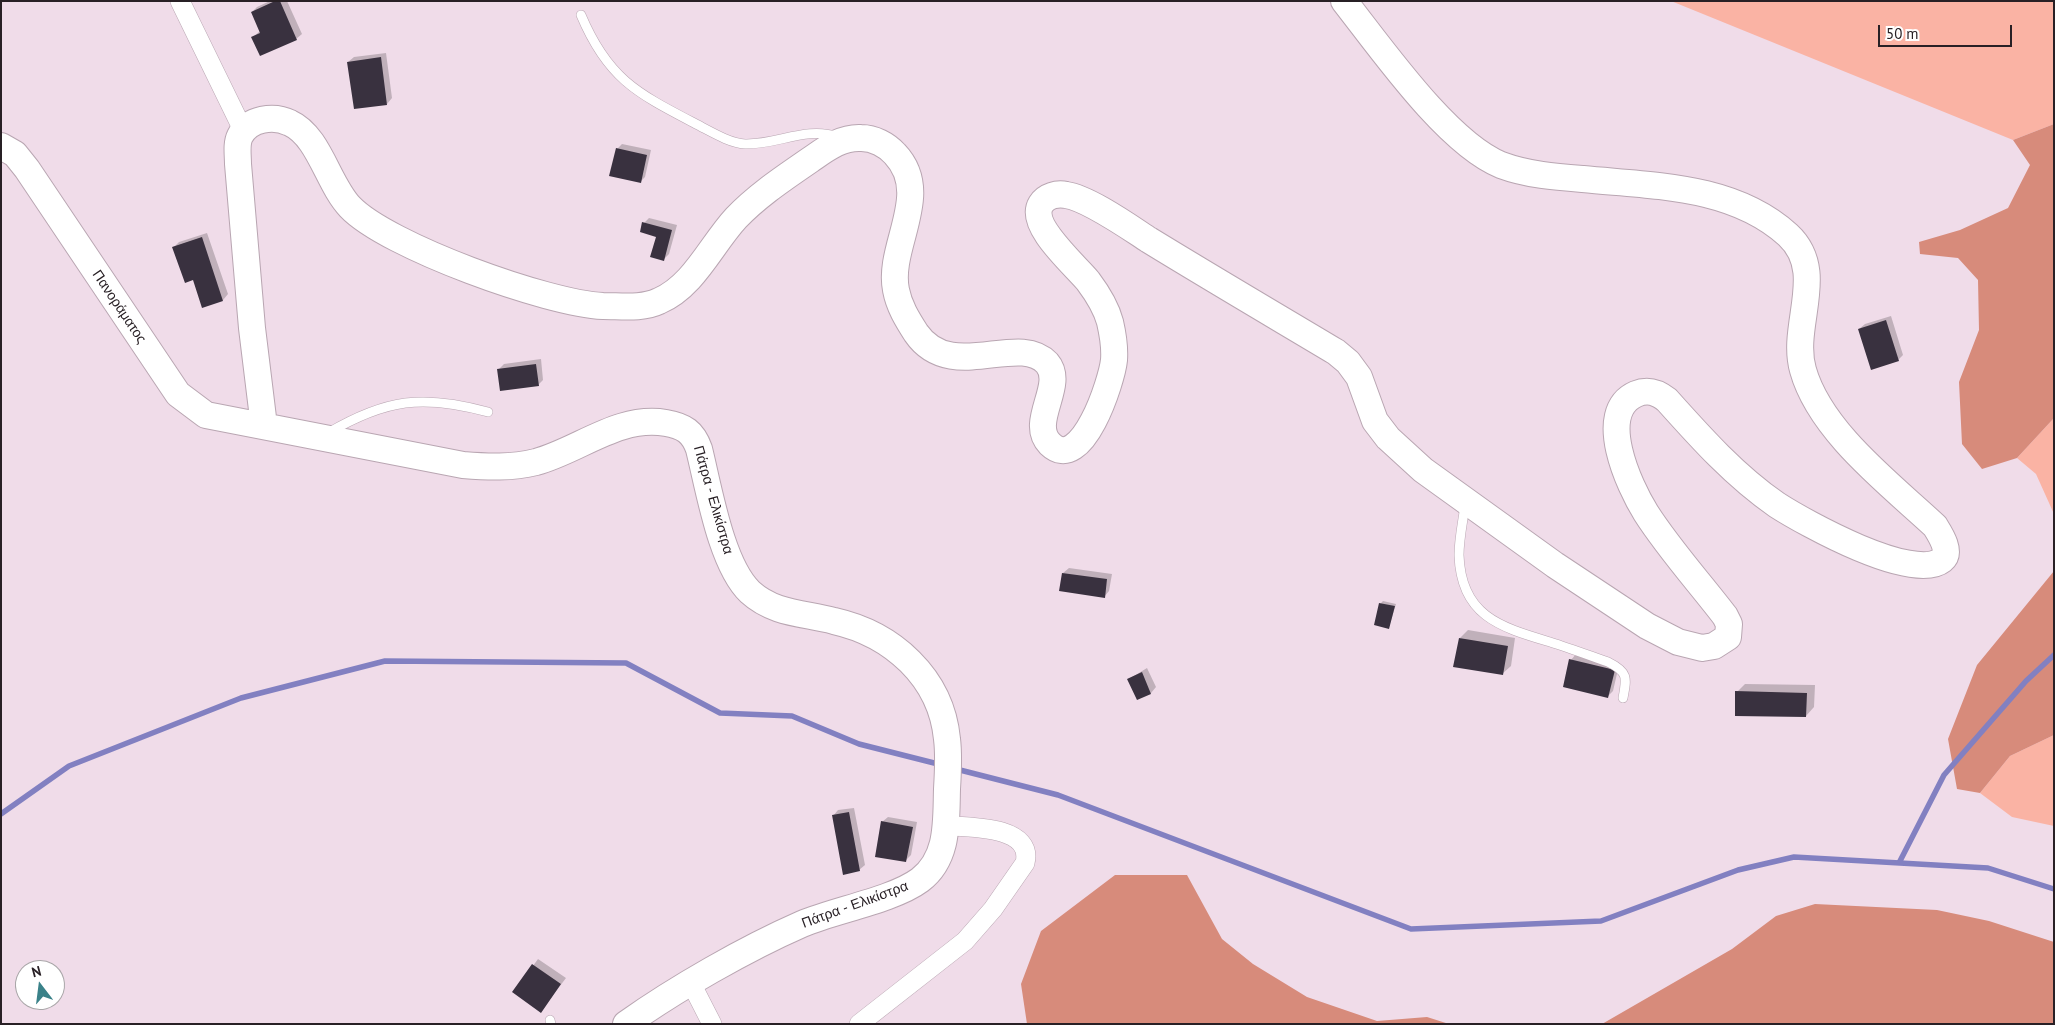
<!DOCTYPE html>
<meta charset="utf-8">
<style>
body{margin:0}
#map{position:relative;width:2055px;height:1025px;overflow:hidden;background:#f0dce9;font-family:"PT Sans",sans-serif}
canvas{display:block}
.frame{position:absolute;inset:0;border:2px solid #282025;pointer-events:none}
.north{position:absolute;left:15px;top:960px;width:50px;height:50px;box-sizing:border-box;background:#fff;border:1px solid #a9a6a8;border-radius:50%;rotate:345deg;font-size:14px;font-weight:700;line-height:20px;text-align:center;color:#282025}
.north::after{content:'';display:block;margin:auto;width:18px;height:22px;background:#3a8289;clip-path:polygon(50% 0,100% 100%,50% 72%,0 100%)}
.scale{position:absolute;left:1878px;top:25px;width:134px;height:22px;box-sizing:border-box;border:2px solid #282025;border-top:0;padding-left:6px;font-size:15px;line-height:18px;white-space:nowrap;color:#282025;-webkit-text-stroke:4px #fff;paint-order:stroke}
</style>
<div id="map">
<canvas width="2055" height="1025"></canvas>
<div class="frame"></div>
<div class="north">N</div>
<div class="scale">50 m</div>
</div>
<script>
const ctx = document.querySelector('canvas').getContext('2d');
ctx.lineJoin = 'round';
function fill(path, color) {
  ctx.fillStyle = color;
  ctx.fill(path, 'evenodd');
}
function strokePath(path, color, width, dash) {
  ctx.strokeStyle = color;
  ctx.lineWidth = width;
  ctx.lineCap = dash ? 'butt' : 'round';
  ctx.setLineDash(dash || []);
  ctx.stroke(path);
}
function write(font, color, halo, rows, align = 'center') {
  ctx.font = font + ' "PT Sans",sans-serif';
  ctx.lineWidth = 5;
  ctx.setLineDash([]);
  ctx.textBaseline = 'middle';
  ctx.strokeStyle = halo;
  ctx.fillStyle = color;
  for (const [text, x, y, turn = 0] of rows) {
    ctx.save();
    ctx.translate(x, y);
    ctx.rotate((+turn || 0) * Math.PI / 180);
    ctx.textAlign = isNaN(turn) ? turn : align;
    if (halo) ctx.strokeText(text, 0, 0);
    ctx.fillText(text, 0, 0);
    ctx.restore();
  }
}
fill(new Path2D(`
 M1671,1H2054V124L2013,140Z
 M2054,418V514L2036,474L2017,458Z
 M2054,735V826L2012,817L1980,793L2010,756Z`), '#fab3a4');
fill(new Path2D(`
 M2054,124V418L2017,458L1982,469L1962,444L1959,382L1979,330L1978,280L1958,258L1920,254L1919,242L1960,230L2008,208L2030,165L2013,140Z
 M2054,571V735L2010,756L1980,793L1957,789L1948,739L1977,665Z
 M1115,875H1187L1222,939L1253,964L1307,997L1377,1021L1427,1017L1449,1024H1027L1021,984L1041,931Z
 M1815,904L1937,910L1989,921L2054,942V1024H1602L1732,949L1776,916Z`), '#d78b7b');
fill(new Path2D(`
 M270,1H287L302,34L296,39L253,37L260,31L252,12L257,7Z
 M386,53L392,98L387,104L348,62L354,57Z
 M622,144L651,150L645,177L640,182L617,149Z
 M649,218L677,225L669,254L664,259L657,236L644,223Z
 M207,233L228,294L223,300L203,306L194,279L174,247L179,242Z
 M1891,316L1903,355L1898,360L1859,329L1865,324Z
 M541,359L543,380L538,385L498,370L504,364Z
 M1069,568L1112,574L1109,591L1104,597L1061,590L1063,573Z
 M1383,601L1396,604L1389,627L1380,604Z
 M1468,630L1515,638L1511,666L1502,674L1460,638Z
 M1576,654L1619,665L1613,691L1608,696L1571,660Z
 M1147,668L1156,687L1151,693L1137,699L1129,679Z
 M1745,684L1815,685L1814,707L1806,716L1737,692Z
 M854,808L865,865L859,870L833,816L838,810Z
 M888,817L917,822L911,855L906,860L882,822Z
 M538,959L566,978L541,1011L514,992Z`), '#0003');
strokePath(new Path2D(`
 M956,769L1058,795L1411,929L1601,921L1738,870L1794,857L1988,868L2054,889
 M1,814L69,766L241,698L385,661L626,663L720,713L792,716L859,744L942,765
 M1899,863L1944,775L2026,681L2054,655`), '#8280c1', 5.5);
fill(new Path2D(`
 M275,1H280L297,40L260,56L251,37L260,33L251,12Z
 M381,57L387,105L354,109L347,62Z
 M616,148L647,155L641,183L609,176Z
 M642,222L672,230L664,261L650,257L656,237L640,232Z
 M202,237L223,301L202,308L193,280L185,283L172,247Z
 M1886,320L1899,361L1871,370L1858,329Z
 M536,364L539,386L500,391L497,369Z
 M1062,573L1107,579L1105,598L1059,591Z
 M1379,603L1395,606L1389,629L1374,625Z
 M1459,638L1508,646L1503,675L1453,667Z
 M1569,659L1615,670L1608,698L1563,687Z
 M1142,672L1151,694L1137,700L1127,679Z
 M1735,691L1807,693L1806,717L1735,716Z
 M849,812L860,871L843,875L832,815Z
 M881,821L913,827L906,862L875,857Z
 M532,964L561,984L541,1013L512,992Z`), '#39313f');
const lane = new Path2D(`
 M581,15C608,79 637,93 696,124C710,131 729,143 745,144C777,145 806,126 838,137
 M328,433C386,399 423,394 488,412
 M1465,505C1463,521 1459,539 1459,555C1461,616 1500,627 1550,642C1569,648 1588,655 1608,662C1628,672 1627,677 1623,698
 M550,1020L551,1024`);
const street = new Path2D(`
 M180,1L243,130
 M691,983L712,1024
 M859,1024L965,941L993,909L1025,863C1034,826 970,827 948,826`);
const secondary = new Path2D(`
 M1,146L15,154L27,169L178,394L206,415L463,465C488,467 511,468 536,462C580,450 618,415 666,423C684,426 693,432 699,449C709,489 721,564 750,592C774,614 804,613 834,621C892,634 941,677 947,739C949,755 948,773 947,789C946,821 949,858 920,880C893,900 835,910 802,924C745,949 677,988 626,1024
 M264,426L252,328L238,164C238,155 236,144 240,136C249,118 274,115 290,123C319,136 328,184 350,207C387,246 549,304 603,306C622,306 642,309 659,301C694,286 711,245 736,218C758,195 784,178 810,160C826,149 841,137 861,138C874,138 887,145 895,154C933,194 887,246 896,290C899,306 907,319 916,333C951,384 1018,332 1047,363C1066,385 1028,422 1050,444C1082,475 1112,380 1114,360C1115,347 1113,335 1110,322C1106,307 1097,293 1088,281C1075,265 1028,225 1041,204C1046,196 1057,193 1066,195C1088,198 1129,227 1149,240C1211,278 1274,315 1336,352L1348,362L1359,377L1375,421L1388,438L1423,470L1555,565L1647,626L1678,642L1702,648L1714,646L1728,637L1729,624L1725,616C1699,582 1669,549 1646,513C1629,486 1595,412 1636,394C1648,389 1657,392 1667,400C1701,438 1735,476 1777,505C1805,523 1913,583 1942,560C1952,552 1940,534 1935,526C1890,484 1820,431 1803,370C1790,325 1828,272 1788,235C1733,185 1653,186 1583,179C1556,177 1528,175 1501,165C1447,143 1381,48 1344,1`);
strokePath(lane, '#b9a6b2', 10);
strokePath(street, '#b9a6b2', 20);
strokePath(secondary, '#b9a6b2', 28);
strokePath(lane, '#fff', 9);
strokePath(street, '#fff', 19);
strokePath(secondary, '#fff', 26);
write('14px', '#282025', '#fff', [
 ["Πανοράματος",119,307,56],
 ["Πάτρα - Ελικίστρα",713,500,74],
 ["Πάτρα - Ελικίστρα",855,905,-20]
]);
</script>
